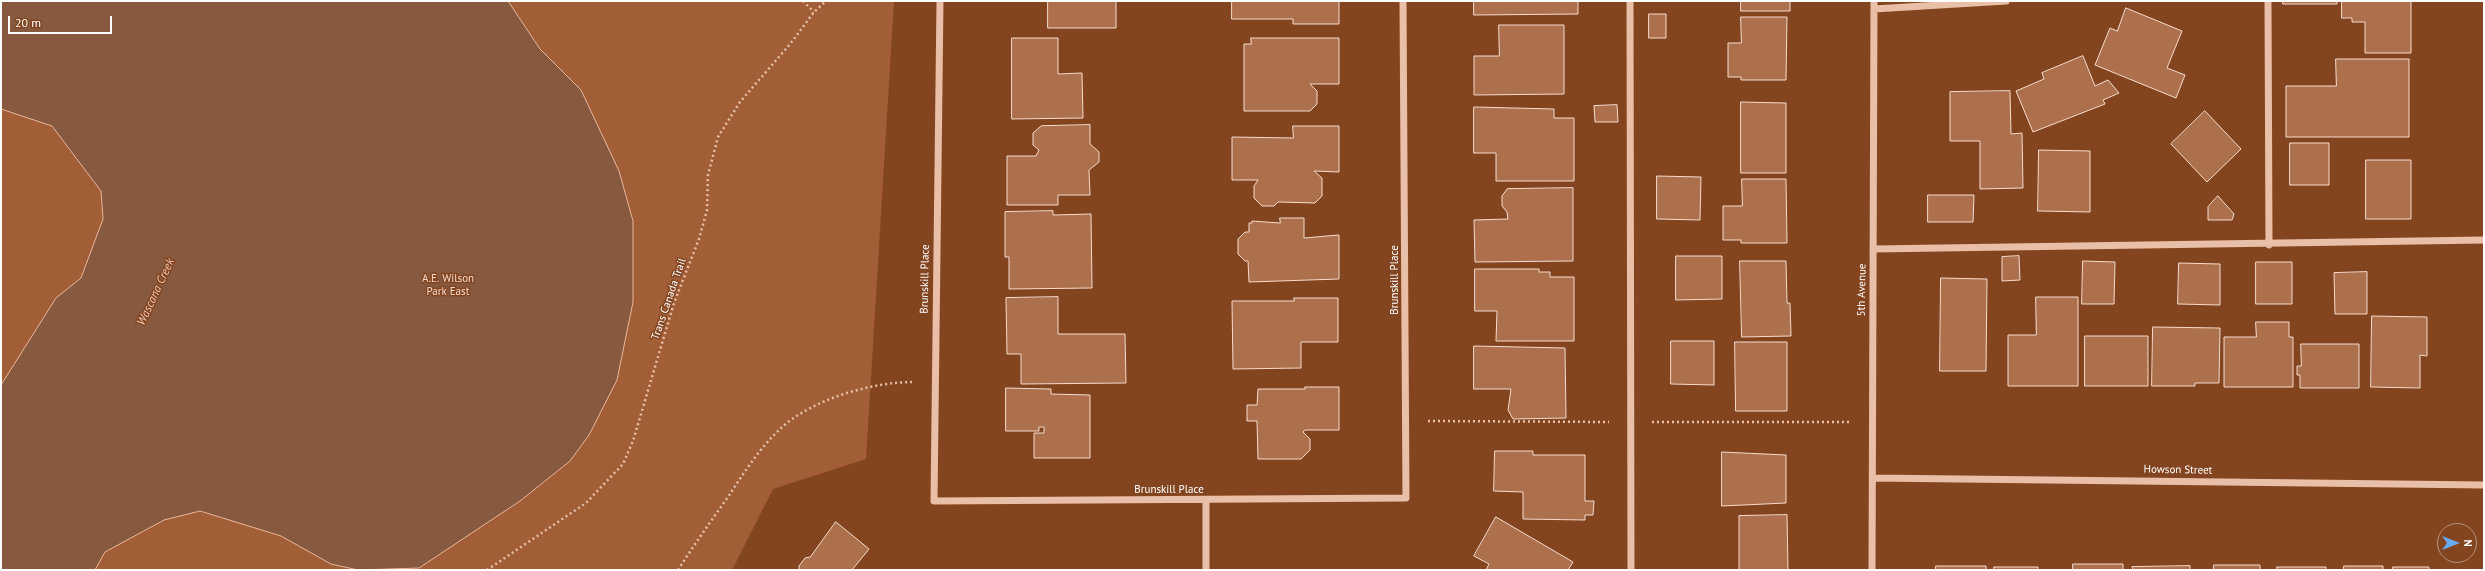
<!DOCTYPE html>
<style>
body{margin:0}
#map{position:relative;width:2485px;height:571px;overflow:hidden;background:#834520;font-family:"PT Sans",sans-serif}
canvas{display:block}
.frame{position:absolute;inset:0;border:2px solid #fff;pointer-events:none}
.north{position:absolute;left:2437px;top:523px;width:40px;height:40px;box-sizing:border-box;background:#834520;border:1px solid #b58f79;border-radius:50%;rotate:90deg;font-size:11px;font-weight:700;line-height:16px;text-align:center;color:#fff}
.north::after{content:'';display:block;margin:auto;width:14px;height:18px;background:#68acf6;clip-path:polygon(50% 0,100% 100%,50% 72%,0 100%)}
.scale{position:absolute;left:8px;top:16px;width:104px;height:18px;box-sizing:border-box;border:2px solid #fff;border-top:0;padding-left:5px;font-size:12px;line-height:14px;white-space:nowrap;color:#fff;-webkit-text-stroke:3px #834520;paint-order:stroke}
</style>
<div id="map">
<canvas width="2485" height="571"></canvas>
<div class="frame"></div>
<div class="north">N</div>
<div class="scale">20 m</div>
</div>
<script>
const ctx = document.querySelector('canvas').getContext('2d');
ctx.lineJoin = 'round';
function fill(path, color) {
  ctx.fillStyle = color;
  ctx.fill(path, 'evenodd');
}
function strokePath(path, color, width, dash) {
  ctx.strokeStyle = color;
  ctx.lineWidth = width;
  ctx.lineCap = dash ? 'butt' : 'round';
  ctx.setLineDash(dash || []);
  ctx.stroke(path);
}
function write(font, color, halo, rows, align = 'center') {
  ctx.font = font + ' "PT Sans",sans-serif';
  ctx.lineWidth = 3;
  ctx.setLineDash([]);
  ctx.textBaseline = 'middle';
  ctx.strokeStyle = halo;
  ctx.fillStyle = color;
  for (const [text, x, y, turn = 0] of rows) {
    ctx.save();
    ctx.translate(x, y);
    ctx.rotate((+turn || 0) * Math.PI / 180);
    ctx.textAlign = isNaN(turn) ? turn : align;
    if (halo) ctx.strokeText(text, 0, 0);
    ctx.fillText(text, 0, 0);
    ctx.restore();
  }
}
fill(new Path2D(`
 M1,1H894L866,459L773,489L732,570H1Z`), '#a25e37');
const water = new Path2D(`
 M1,1H508L540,49L581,90L619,171L633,221V302L617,380L589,435L570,461L520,501L419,568L358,570L331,564L281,536L200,511L164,520L105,552L95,570H1V385L56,298L81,278L103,219L101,191L52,126L1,109Z`);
fill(water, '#875a3f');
strokePath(water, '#eab69b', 1);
const building = new Path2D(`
 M1048,1H1116V28H1048Z
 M1232,1H1339V24H1293V19H1232Z
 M1474,1H1578V14L1474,15Z
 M1741,1H1790V11H1741Z
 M2283,1H2337V4H2283Z
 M2342,1H2411V53H2365V22H2352V18H2342Z
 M2126,8L2182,31L2167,68L2185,75L2176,98L2095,65L2110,28L2117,31Z
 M1649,14H1666V38H1649Z
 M1741,17H1787L1786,80H1741V77H1728V43H1741Z
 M1499,25H1564V94L1474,95V56H1499Z
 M1012,38H1058V74L1082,73L1083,118L1012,119Z
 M1251,38H1339V84H1310L1317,91V104L1310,111H1244V44H1251Z
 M2083,56L2095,86L2108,80L2119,93L2103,100L2105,104L2033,132L2016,91L2044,79L2042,73Z
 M2336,59H2409V137H2286V86H2336Z
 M2010,91L2011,134L2022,133L2023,188L1980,189V141H1950V92Z
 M1741,102L1786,103V173H1741Z
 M1617,105L1618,122H1595L1594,106Z
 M1474,107L1554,109V118H1574V181H1496V153H1474Z
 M2205,111L2241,149L2207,182L2171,144Z
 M1090,125V144L1099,152V162L1089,170L1090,195H1058V205H1007V156H1036L1039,150L1033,145V133L1041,126Z
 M1293,126H1339V172L1314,171L1322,178V196L1315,203L1278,202L1274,206H1262L1254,198V186L1258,180H1232V137L1293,138Z
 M2290,143H2329V185H2290Z
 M2039,150L2090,151V212L2038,211Z
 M2366,160H2411V219H2366Z
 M1657,176L1701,177L1700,220L1657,219Z
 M1742,179H1786L1787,243H1741V240H1723V206H1742Z
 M1573,188V261L1475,262L1474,220L1508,219L1507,212L1502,206V196L1507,189Z
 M1928,195H1974L1973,222H1928Z
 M2218,196L2234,214L2232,220H2208V207Z
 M1053,211V215L1091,214L1092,288L1009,289V257H1005V212Z
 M1280,218H1304V238L1339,235V279L1249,282L1248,261H1245L1238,254V239L1245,232H1249V223H1252V221L1280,223Z
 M1676,256H1722V299L1676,300Z
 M2019,256L2020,280L2002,281V257Z
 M1740,261H1786L1787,303H1790L1791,336L1742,337Z
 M2083,261L2115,262L2114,304H2082Z
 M2256,262H2292V304H2256Z
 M2179,263L2220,264V305L2178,304Z
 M1475,269H1539V272H1550V277H1574V341H1496L1497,311H1475Z
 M2367,272V314H2335L2334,273Z
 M1941,278L1987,279L1986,371H1940Z
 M1058,297V334H1125L1126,383L1021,384V354H1007L1006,298Z
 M2036,297H2078V386H2008V335H2036Z
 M1294,298H1338V342H1301V368L1233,369L1232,301H1294Z
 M2372,316L2427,317V356L2420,355V388L2371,387Z
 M2256,322H2289V337H2293V387H2224V337H2256Z
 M2153,327L2220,328L2219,383H2195V386H2152Z
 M2085,336H2148V386H2085Z
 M1671,341H1714V385L1671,384Z
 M1735,342H1787V411H1736Z
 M2301,344H2359V388H2300V375H2297V366H2301Z
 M1474,346L1565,348L1566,418L1513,419L1508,410L1511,389H1474Z
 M1305,387H1339V430H1305L1303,432L1310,439V450L1301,459H1258L1257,421H1247V405H1257L1258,389H1305Z
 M1006,388L1051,389V394L1090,395V458H1034V433H1044V427H1039V431H1006Z
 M1495,451H1533V455H1585V501H1594L1593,515H1585V520L1523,519V492L1494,491Z
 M1722,452L1786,455V503L1722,506Z
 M1787,515L1788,570H1739V516Z
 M1496,517L1573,562L1568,570H1486L1489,564L1474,556Z
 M836,522L869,549L852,570H799V566L805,558L810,557Z
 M2073,564H2123V570H2073Z
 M2214,565H2260V570H2214Z
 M1936,566H1986V570H1936Z
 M2190,566V570H2133L2132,567Z
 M2344,566H2383V570H2344Z
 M1994,567H2038V570H1994Z
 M2277,567H2326V570H2277Z
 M2393,567H2429V570H2393Z`);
fill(building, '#ad704d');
strokePath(building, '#f6dbcb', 1);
strokePath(new Path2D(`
 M803,1L814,12
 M1428,421L1609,422
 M1652,422H1851
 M487,570L586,503L623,464L633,441L674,303L699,239L707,210L708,175L718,137L740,102L791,43L814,12L826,1
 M678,570C694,545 711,521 728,497C743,474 759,449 779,430C811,399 872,382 914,382`), '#e9bfa7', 2.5, [2, 3]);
strokePath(new Path2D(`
 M940,1L934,501L1406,498L1403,1
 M1630,1L1631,570
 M2268,1L2269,245
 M1874,9L2006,1
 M1873,249L2484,240
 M1873,478L2484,485
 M1206,570V501
 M1872,570L1874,1`), '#e9bfa7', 7);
write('11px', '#f6dbcb', '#834520', [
 ["A.E. Wilson",448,279],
 ["Park East",448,292]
]);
write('11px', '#fff', '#834520', [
 ["Brunskill Place",925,279,-89],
 ["Brunskill Place",1395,280,-90],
 ["5th Avenue",1862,290,-89],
 ["Trans Canada Trail",669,299,-71],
 ["Howson Street",2178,470,1],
 ["Brunskill Place",1169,490]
]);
write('italic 12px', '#f0c8b3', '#834520', [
 ["Wascana Creek",156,292,-65]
]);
</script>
